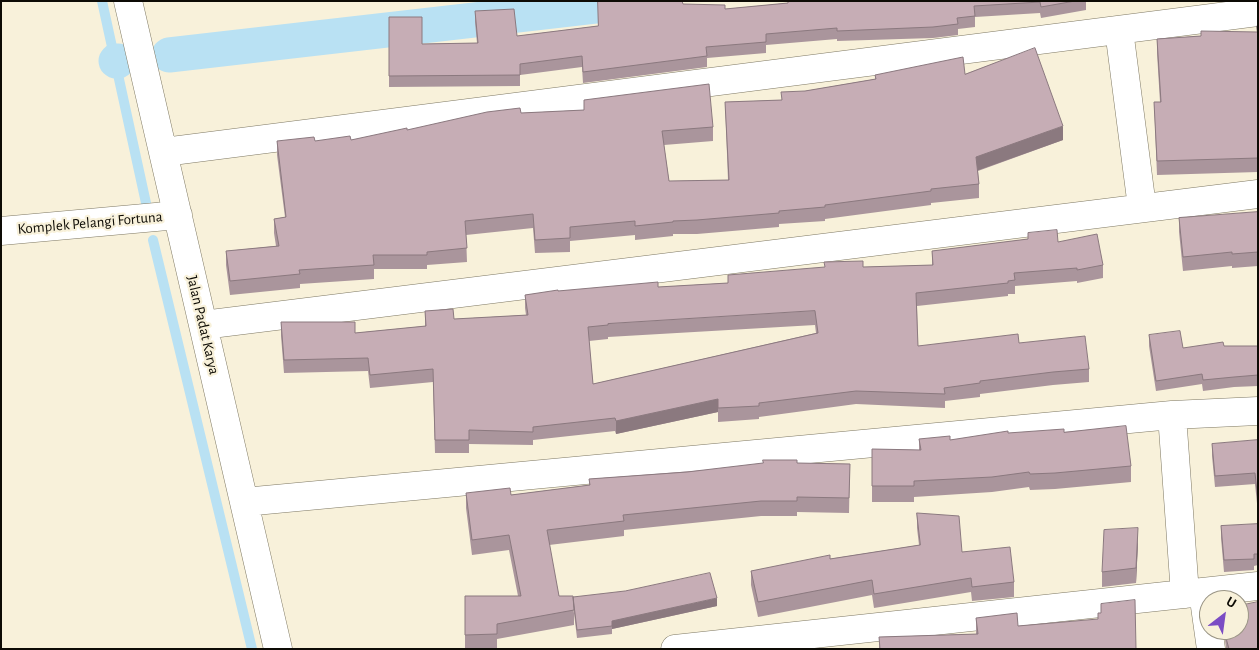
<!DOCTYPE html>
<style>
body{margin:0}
#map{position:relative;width:1259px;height:650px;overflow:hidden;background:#f8f1da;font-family:"Alegreya Sans",sans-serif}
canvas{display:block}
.frame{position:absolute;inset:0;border:2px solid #0d0b05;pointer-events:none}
.north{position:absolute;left:1199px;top:590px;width:50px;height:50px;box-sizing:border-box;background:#f8f1da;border:1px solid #9a9585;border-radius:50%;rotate:30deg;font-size:14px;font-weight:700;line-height:20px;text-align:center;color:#0d0b05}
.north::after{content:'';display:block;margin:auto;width:18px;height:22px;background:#7b4cc4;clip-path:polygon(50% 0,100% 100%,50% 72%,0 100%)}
</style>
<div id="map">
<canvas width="1259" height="650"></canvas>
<div class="frame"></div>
<div class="north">U</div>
</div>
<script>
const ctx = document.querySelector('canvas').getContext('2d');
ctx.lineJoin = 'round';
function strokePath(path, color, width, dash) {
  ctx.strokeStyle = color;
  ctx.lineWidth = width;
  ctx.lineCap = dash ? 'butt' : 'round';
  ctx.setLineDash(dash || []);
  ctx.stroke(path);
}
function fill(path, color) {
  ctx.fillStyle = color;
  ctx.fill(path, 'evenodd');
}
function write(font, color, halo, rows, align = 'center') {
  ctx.font = font + ' "Alegreya Sans",sans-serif';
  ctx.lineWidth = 4.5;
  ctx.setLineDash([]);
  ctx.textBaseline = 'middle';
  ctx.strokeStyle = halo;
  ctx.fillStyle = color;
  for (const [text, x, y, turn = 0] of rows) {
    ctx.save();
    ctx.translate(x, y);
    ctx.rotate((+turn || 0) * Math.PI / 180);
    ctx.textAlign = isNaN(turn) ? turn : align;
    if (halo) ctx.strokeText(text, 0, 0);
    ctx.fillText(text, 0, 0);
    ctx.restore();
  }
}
strokePath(new Path2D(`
 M102,1L146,203
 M153,240L252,649`), '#b9e1f3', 10);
strokePath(new Path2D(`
 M169,55L639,1
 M116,61H118`), '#b9e1f3', 35);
const street = new Path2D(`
 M128,1L278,649
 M1119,30L1142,207
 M164,152L1258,12
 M1,231L178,215
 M203,325L1258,194
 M1172,415L1185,594
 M244,502L1172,415L1258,411
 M1203,592L1211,649
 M675,649L1258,586`);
strokePath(street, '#7e7863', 29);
strokePath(street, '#fff', 28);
fill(new Path2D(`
 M788,1H1086V10L1041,18L1040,13L975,17V27L958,29V35L933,38L837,41V39L766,45V53L707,58V67L583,83L582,67L520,75V86L389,87V17L422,44L477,43L475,22V11L517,36L598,26L683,4L725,9L788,3Z
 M1257,26H1258V172L1157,175L1154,102H1160L1157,53V39L1257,32Z
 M965,74L1063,140L978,171L979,184V198L931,203V205L825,219V221L779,224V227L697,234H673V236L635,240V235L570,241V252L535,253L533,228L466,235L467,262L427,265V269H374V279L300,284V288L230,295L226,265V251L276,246L274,233V219L285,217L277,155V141H315L351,140L521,113L584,110V100L713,127V141L664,145L669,181L728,180L725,102L781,100L805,91L875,79V75Z
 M1258,212V266L1232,268V266L1183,271L1179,232V218Z
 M1028,233L1058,242L1103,265V278L1077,283V281L1015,286V294H1008V296L917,306L918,346L1019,343L1089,369V382L1053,385L980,394V397L945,401V408L856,404L759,417V419L718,422V412L616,434L615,431L533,440V445L469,444V453H435L433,382L370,388L368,371L284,373L281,336V322L355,333L425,326V311L454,319L526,315L525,308V295L558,291L658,287L728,283V275L863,267L932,265V251L1028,239ZM815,325L816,333L593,384L589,341L608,339V337Z
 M1149,335L1183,348L1258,346V386L1234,387L1203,391L1202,384L1156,391L1149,346Z
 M1064,432L1131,466V482L1055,489L1030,490L1029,487L992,492L914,497V502H872V449L919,450V439L950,440L1008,433Z
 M1258,440V513L1255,484L1215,487L1212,456V444Z
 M797,463L850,464L849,513L797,512V516H761L624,530V536L549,545L559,596L574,610V625L497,639V649H465V596H518L509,550L472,555L466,508V493L511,495L589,485V479Z
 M917,513L962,552L1014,582V597L972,601L971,592L874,608L872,595L758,617L751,585V571L919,545L917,528Z
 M1258,524V565L1254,566V570L1224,572L1221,538V526Z
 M1138,543L1136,583L1102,587V572Z
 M573,597L717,606L612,629V634L577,638L573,605Z
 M976,618L1018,626L1136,649H879V637L976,634Z
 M1224,630H1239L1258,649H1226Z`), '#aa959c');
fill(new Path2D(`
 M1063,126V140L976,171V157Z
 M718,399V412L616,434V421Z
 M1138,528V543L1136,583V568Z
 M717,598V606L612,629V621Z`), '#8b797f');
const building = new Path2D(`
 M598,1H682L683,4L725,5V9L788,3V1H1075L1041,7L1040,2L974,6L975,16L957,18L958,24L933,27L837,31V28L766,34V42L706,47L707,56L583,72L582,56L520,64V75L389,76V17H422V44L478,43L475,11L514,9L517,36L598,26Z
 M1257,26H1258V158L1157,161L1154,102H1161L1157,39L1201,36V31L1257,32Z
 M1035,48L1063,126L976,157L979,184L931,189V191L825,205V207L779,211V213L697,220L673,221V222L635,226V221L570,227V238L535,240L533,214L465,221L467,248L427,252V255H373L374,265L299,270L300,274L230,281L226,251L279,246L274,219L286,217L277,141L314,137L315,141L350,136L351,140L407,128V130L487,112L520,108L521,113L584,110V100L709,84L713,127L662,131L669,181L729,180L725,102L782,100L781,92L805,91L876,79L875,75L963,57L965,74Z
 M1258,212V252L1232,254V252L1183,257L1179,218Z
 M1057,230L1058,242L1097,234L1103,265L1077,270V268L1014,273L1015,280L1008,281V283L916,293L918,346L1018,334L1019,343L1085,336L1089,369L1053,372L980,381V383L944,388L945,394L856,391L759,403V406L718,408V399L616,421L615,418L533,427V432L469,430V440H435L433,369L370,375L368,358L284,360L281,322H355V333L426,326L425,311L453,309L454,319L528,315L525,295L558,290V291L658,282V287L728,283V275L825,267L824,262L863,261V267L933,265L932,251L1028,239V233ZM815,311L818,333L593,384L588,327L608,325V324Z
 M1180,331L1183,348L1223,342L1224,346H1258V375L1234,377L1203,380L1202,374L1156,381L1149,335Z
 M1126,426L1131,466L1055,473L1030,474L1029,472L992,477L914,481V486H872V449L921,450L919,439L950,436V440L1008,431V433L1064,429V432Z
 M1258,440V501L1255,473L1215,476L1212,444Z
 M763,460H797V463L850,464L849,498L797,497V501H761L623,515L624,521L547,530L559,596H573L574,610L497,624V634L465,635V596H521L509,535L472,540L466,493L510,488L511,495L590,485L589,479L687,472L763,463Z
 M917,513L959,516L962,552L1010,547L1014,582L972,587L971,578L874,594L872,580L758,602L751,571L830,555V559L920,545Z
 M1258,524V554H1254V559L1224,560L1221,526Z
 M1138,528L1136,568L1102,572L1104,530Z
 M710,573L717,598L612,621V626L577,630L573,597L625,591Z
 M1135,600L1136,649H880L879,637L978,634L976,618L1017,613L1018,626L1098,619V613H1101V604Z
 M1258,602V649H1229L1226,638L1225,630H1239V606Z`);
fill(building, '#c6adb5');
strokePath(building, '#8b797f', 1);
write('15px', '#0d0b05', '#f8f1da', [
 ["Komplek Pelangi Fortuna",90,223,-5],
 ["Jalan Padat Karya",203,325,77]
]);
</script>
